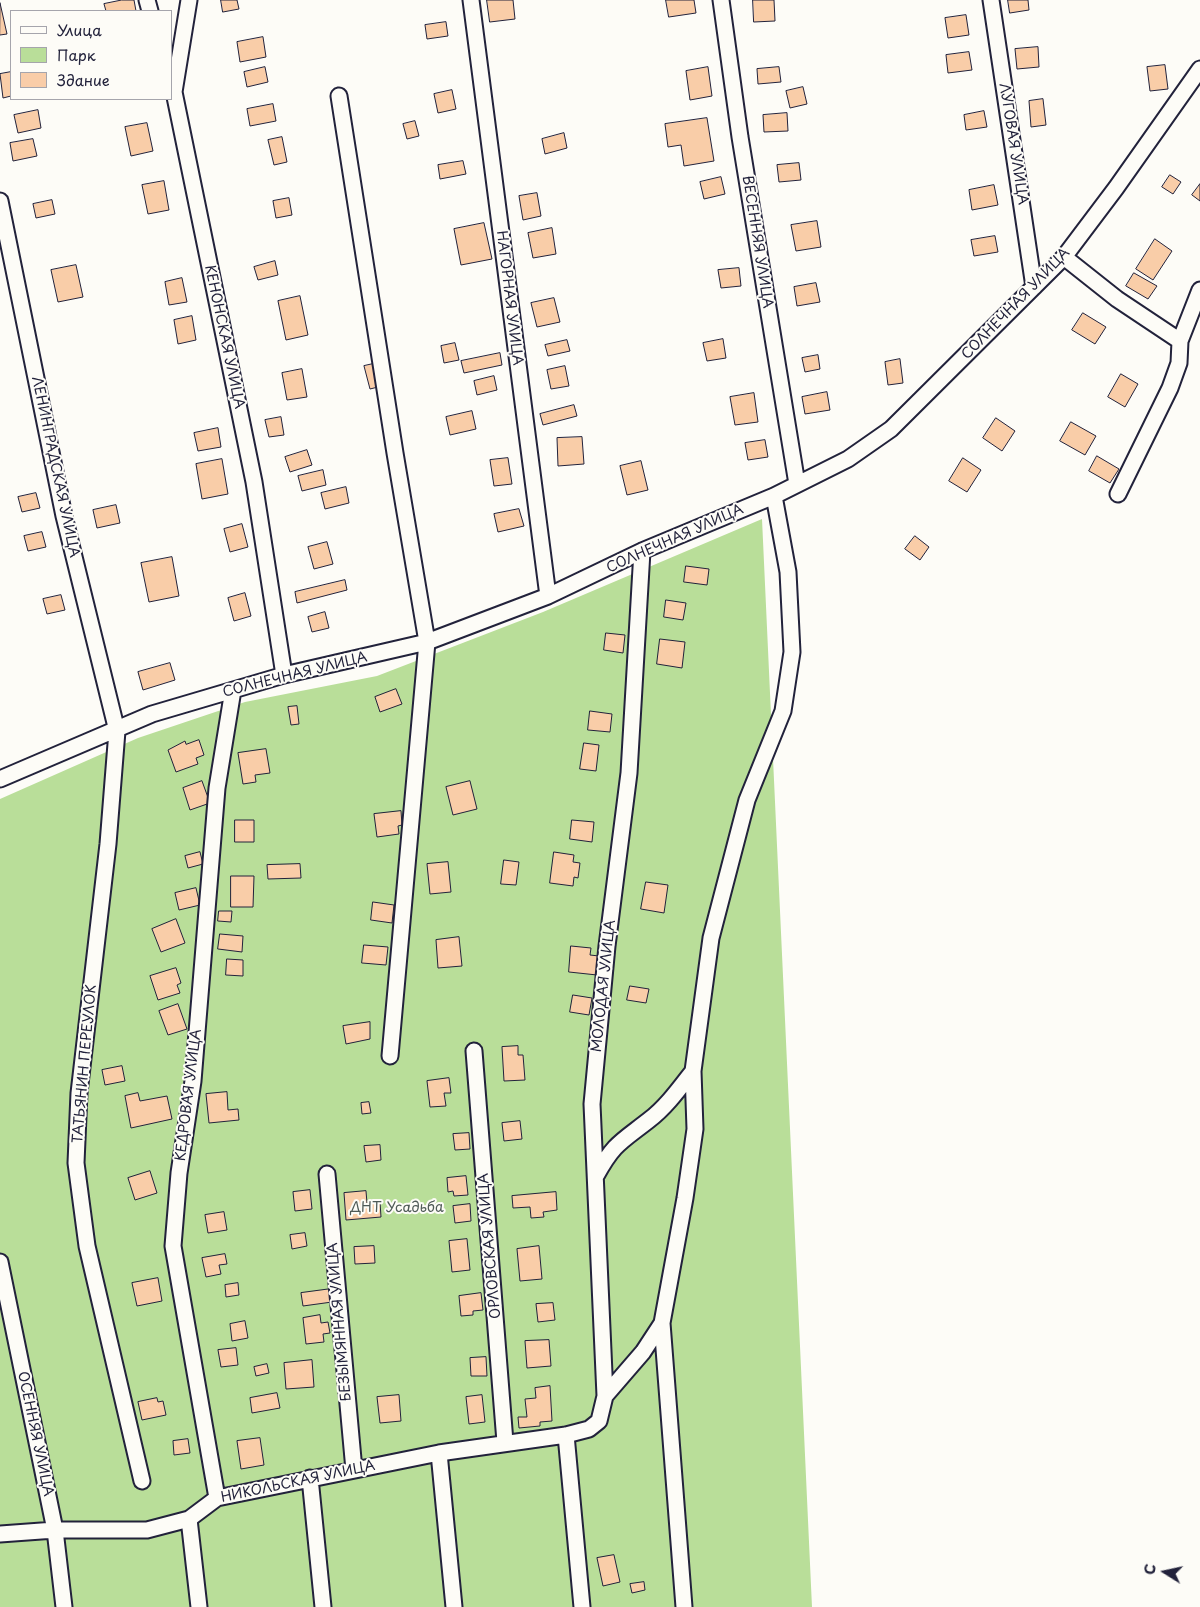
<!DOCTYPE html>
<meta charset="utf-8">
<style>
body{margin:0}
#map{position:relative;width:1200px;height:1607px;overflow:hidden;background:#fdfcf7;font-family:"Playpen Sans",sans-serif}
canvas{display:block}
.legend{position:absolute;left:10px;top:10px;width:162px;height:90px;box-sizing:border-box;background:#fdfcf7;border:1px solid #a5a5ac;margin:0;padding:6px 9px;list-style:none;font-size:15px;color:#22223b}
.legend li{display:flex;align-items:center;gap:10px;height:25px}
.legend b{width:25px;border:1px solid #a5a5ac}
.north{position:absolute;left:1140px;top:1547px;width:50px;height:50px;-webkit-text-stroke:4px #fdfcf7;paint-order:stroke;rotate:280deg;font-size:14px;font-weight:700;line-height:20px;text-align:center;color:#22223b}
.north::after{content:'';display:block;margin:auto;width:18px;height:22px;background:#22223b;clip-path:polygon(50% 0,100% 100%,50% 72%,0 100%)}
</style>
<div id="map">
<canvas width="1200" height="1607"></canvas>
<ul class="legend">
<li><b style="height:6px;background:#fdfcf7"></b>Улица</li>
<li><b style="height:14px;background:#b9de99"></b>Парк</li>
<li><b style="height:14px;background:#f9cda8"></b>Здание</li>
</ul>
<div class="north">С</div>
</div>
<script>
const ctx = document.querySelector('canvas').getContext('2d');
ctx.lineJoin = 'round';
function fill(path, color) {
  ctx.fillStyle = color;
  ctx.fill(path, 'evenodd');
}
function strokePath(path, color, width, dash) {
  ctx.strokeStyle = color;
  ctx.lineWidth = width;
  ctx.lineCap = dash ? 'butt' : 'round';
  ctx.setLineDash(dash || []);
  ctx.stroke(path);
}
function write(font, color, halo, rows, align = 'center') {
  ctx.font = font + ' "Playpen Sans",sans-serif';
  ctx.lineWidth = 4;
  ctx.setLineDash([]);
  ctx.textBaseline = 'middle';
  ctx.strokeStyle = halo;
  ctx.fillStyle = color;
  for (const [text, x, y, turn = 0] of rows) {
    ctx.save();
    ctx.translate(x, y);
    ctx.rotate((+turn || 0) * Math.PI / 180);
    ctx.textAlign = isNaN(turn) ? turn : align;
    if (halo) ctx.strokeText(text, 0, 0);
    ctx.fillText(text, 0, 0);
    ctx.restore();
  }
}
fill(new Path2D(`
 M762,519L812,1607H0V799L138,738L245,702L377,676L543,612Z`), '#b9de99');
const building = new Path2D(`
 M122,0H134L136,11H106L104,4Z
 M221,0H237L239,9L223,12Z
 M487,0H513L515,19L490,22Z
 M666,0H694L696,13L669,17Z
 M753,0H774L775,21L754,22Z
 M1008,0H1028L1029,10L1010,13Z
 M0,3L7,34L0,35Z
 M966,15L969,35L948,38L945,18Z
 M446,22L448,36L427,39L425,25Z
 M263,37L266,57L240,62L237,42Z
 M1038,47L1039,67L1017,69L1015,49Z
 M969,52L972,70L948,73L946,55Z
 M1165,65L1168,89L1150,91L1147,67Z
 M265,67L268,82L247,87L244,72Z
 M708,67L712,96L690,100L686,71Z
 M779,67L781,82L758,84L757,69Z
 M11,72V96L3,98L0,74Z
 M803,87L807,104L790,108L786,91Z
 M452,90L456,109L438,113L434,94Z
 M1043,99L1046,125L1031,127L1029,101Z
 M273,104L276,121L250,126L247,109Z
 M38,110L41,128L18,133L14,115Z
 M984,111L987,127L966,130L964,115Z
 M787,113L788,131L764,132L763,115Z
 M707,118L714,161L684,166L681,145L668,147L665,124Z
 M415,121L419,136L407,139L403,124Z
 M147,123L153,151L131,156L125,127Z
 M564,133L567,148L545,154L542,139Z
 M282,137L287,162L274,165L268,140Z
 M33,139L37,156L13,161L10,143Z
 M463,161L466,174L440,179L438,165Z
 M799,163L801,180L779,182L777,165Z
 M1170,175L1181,182L1173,194L1162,187Z
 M721,177L725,194L704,199L700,182Z
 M164,181L169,210L148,214L142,185Z
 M1200,184V201L1192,195Z
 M994,185L998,205L972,210L969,190Z
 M537,193L541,216L523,220L519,196Z
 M289,198L292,215L276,218L273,201Z
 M52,200L55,214L36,218L33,204Z
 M817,221L821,247L796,251L791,225Z
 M484,223L492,259L461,265L454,229Z
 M552,228L556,254L533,258L528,233Z
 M995,236L998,252L974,256L971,240Z
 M1155,239L1172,251L1153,280L1136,269Z
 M275,261L278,275L258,280L254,267Z
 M76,265L83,297L58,302L51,270Z
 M739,268L741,286L721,288L718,270Z
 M1134,273L1157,286L1148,299L1126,286Z
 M182,278L187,302L169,305L165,282Z
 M816,283L820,302L797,306L794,287Z
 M300,296L308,335L286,340L278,301Z
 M554,298L560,322L537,327L531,303Z
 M1083,313L1106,327L1095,344L1072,330Z
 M192,316L196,340L178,344L174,320Z
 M723,339L726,358L707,361L703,343Z
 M567,340L570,351L548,356L545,345Z
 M455,343L459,360L444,363L441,346Z
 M500,353L502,365L464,373L461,361Z
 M818,355L820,369L805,372L802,358Z
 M900,359L903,383L888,385L885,362Z
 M373,364L378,387L370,389L364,366Z
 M565,366L569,386L551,389L547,370Z
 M302,369L307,397L287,400L282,373Z
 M1121,374L1138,384L1125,407L1108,397Z
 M494,376L497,390L477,395L474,381Z
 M827,392L830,410L805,414L802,397Z
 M754,393L758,422L735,425L730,397Z
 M574,405L577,416L543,425L540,414Z
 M472,411L476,429L450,435L446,417Z
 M281,417L284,435L269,437L265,420Z
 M996,418L1015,431L1002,451L983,438Z
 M1071,422L1096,436L1085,455L1060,441Z
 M218,428L221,447L198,451L194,433Z
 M582,437L584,464L558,466L557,438Z
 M765,440L768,457L748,460L745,443Z
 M307,450L312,465L290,472L285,457Z
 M1097,456L1119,469L1110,483L1089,471Z
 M508,458L512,484L494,486L490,460Z
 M963,458L981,470L967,492L949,481Z
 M222,459L228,494L202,499L196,464Z
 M641,461L648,490L627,495L620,466Z
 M323,470L326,485L302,491L298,476Z
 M346,487L349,503L325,509L321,493Z
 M36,493L40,508L22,512L18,497Z
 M116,505L120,523L97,528L93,510Z
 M519,509L524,526L498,532L494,514Z
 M242,524L248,547L230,552L224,529Z
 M42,532L46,547L28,551L24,536Z
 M915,536L929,547L920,560L905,549Z
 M327,542L333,564L314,569L308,547Z
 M172,557L179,596L149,602L141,563Z
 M686,566L709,569L707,585L684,582Z
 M345,580L347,590L297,603L295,592Z
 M245,593L251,616L234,621L228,598Z
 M61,595L65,610L47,614L43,599Z
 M666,600L686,603L683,620L664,617Z
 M325,612L329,628L312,632L308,617Z
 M606,633L625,635L623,653L604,650Z
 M660,639L685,642L682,668L657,664Z
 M170,663L175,680L143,690L138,672Z
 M396,689L402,704L380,712L375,697Z
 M297,706L299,724L291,725L288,707Z
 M590,711L612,714L610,732L588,730Z
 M199,740L204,755L196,758L198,764L176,772L168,750L185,741L186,744Z
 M584,743L599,745L596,771L580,769Z
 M266,749L270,773L255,775L256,782L243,784L238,753Z
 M202,781L210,803L190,810L183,788Z
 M470,781L477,809L453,815L446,787Z
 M401,811L402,825L398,826L399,834L377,837L374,814Z
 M235,820H254V842H235Z
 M572,820L594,822L592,842L570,839Z
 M200,852L203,864L188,868L185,856Z
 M554,852L574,855L573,862L580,863L578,878L574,877L573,886L550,883Z
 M504,860L519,862L516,885L501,884Z
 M448,862L451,892L430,894L427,864Z
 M300,864L301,878L268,879L267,865Z
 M231,876H254L253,907H231Z
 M646,882L668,885L664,913L641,909Z
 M196,888L200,905L179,910L175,893Z
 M373,902L394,905L392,923L371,920Z
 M219,911H232L231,922L218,921Z
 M176,919L185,943L161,952L152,929Z
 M220,934L243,936L242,952L218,949Z
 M459,937L462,966L438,968L436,940Z
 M364,945L388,947L386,965L362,963Z
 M571,946L591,948L590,955L599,956L597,975L569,972Z
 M227,959L243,960V976L226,975Z
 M176,968L181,983L177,985L180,993L158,1000L150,976Z
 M630,986L649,989L646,1003L627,1000Z
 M573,995L592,998L589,1015L570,1012Z
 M178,1004L187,1029L168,1035L159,1011Z
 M370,1022V1039L346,1044L343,1026Z
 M518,1046V1055H523L525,1080L504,1081L502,1047Z
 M122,1066L125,1081L105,1085L102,1070Z
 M449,1078L451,1093H444L446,1106L430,1107L427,1081Z
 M227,1092L228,1110L238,1109L239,1120L209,1123L206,1094Z
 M138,1093L140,1101L167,1096L172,1119L131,1128L125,1096Z
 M369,1102L371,1113L362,1114L361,1103Z
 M520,1121L522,1139L504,1141L502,1123Z
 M469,1133L470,1149L455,1150L453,1134Z
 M380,1145L381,1160L366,1162L364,1146Z
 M150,1171L157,1193L135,1200L128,1178Z
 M466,1176L468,1195L454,1196L453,1191L448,1192L447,1178Z
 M310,1190L312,1209L295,1211L293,1192Z
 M366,1191L367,1203L380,1202L381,1217L346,1220L344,1193Z
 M556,1192L557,1210L543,1212L544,1217L531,1218L530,1207L513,1208L512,1196Z
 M470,1204L471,1221L455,1223L453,1206Z
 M224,1212L227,1230L208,1233L205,1215Z
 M305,1233L307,1246L292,1249L290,1235Z
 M467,1239L470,1270L452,1272L449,1241Z
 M374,1246L375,1263L355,1264L354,1247Z
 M539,1246L542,1279L520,1281L517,1249Z
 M225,1254L227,1264L219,1265L221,1274L206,1277L202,1258Z
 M158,1278L162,1301L137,1306L132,1283Z
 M238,1283L239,1295L226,1297L225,1285Z
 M331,1289L332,1302L303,1306L301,1293Z
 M481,1293L483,1310L473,1311V1315L461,1316L459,1296Z
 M553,1303L555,1320L538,1322L536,1304Z
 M320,1315L321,1323L328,1322L330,1333L323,1334L324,1342L306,1344L303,1318Z
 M245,1321L248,1338L232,1341L230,1324Z
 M549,1340L551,1366L527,1368L525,1341Z
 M236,1348L238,1365L221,1367L218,1350Z
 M486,1357L487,1376H471L470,1358Z
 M312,1360L314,1387L286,1389L284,1363Z
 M267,1364L269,1373L256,1376L254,1367Z
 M550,1386L552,1421L540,1422V1426L519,1428L518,1417H527L525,1399L536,1398L535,1388Z
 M277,1393L280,1408L252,1413L250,1398Z
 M399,1395L401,1421L380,1423L377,1397Z
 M482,1395L485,1422L469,1424L466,1397Z
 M157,1398L158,1402L163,1401L166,1415L142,1420L138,1402Z
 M260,1438L264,1465L241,1469L237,1441Z
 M188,1439L190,1453L174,1455L173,1441Z
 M614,1555L620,1582L603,1586L597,1558Z
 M644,1582L645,1590L632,1593L630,1584Z`);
fill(building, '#f9cda8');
strokePath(building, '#22223b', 1);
const minor = new Path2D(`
 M147,0L150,11
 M189,0L174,92L254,482L284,675
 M471,0L548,596
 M721,0L740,137L797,484
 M991,0L1034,287
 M339,96L395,453L427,642L390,1056
 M0,201L64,516L117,731L108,844L79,1093L76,1163L87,1246L142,1481
 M1064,257L1117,299L1180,341
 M1118,494L1170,388L1179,363L1180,341L1200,290
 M0,779L152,714L284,675L427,642L548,596L642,551L774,496L848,459L891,429L1064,257L1116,188L1200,69
 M474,1051L505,1442
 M327,1174L354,1470
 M596,1176C614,1143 621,1142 649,1120C666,1107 679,1089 693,1071
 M0,1262L55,1530L64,1607
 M605,1396L643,1352L662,1323
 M566,1435L582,1607
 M439,1453L454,1607
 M310,1478L323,1607
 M217,1498L173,1246L179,1173L193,1081L217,788L233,690
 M189,1519L199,1607
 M0,1534L55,1530H147L189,1519L217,1498L439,1453L566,1435L589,1429L599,1421L605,1396L592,1104L607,946L629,773L642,551
 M684,1607L662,1323L685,1198L695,1129L693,1071L711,938L747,800L783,711L792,652L788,572L774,496`);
strokePath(minor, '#22223b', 19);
strokePath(minor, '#fdfcf7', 15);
write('14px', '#22223b', '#fdfcf7', [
 ["ЛУГОВАЯ УЛИЦА",1013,144,81],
 ["ВЕСЕННЯЯ УЛИЦА",757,242,81],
 ["НАГОРНАЯ УЛИЦА",509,298,83],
 ["СОЛНЕЧНАЯ УЛИЦА",1016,304,-46],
 ["КЕНОНСКАЯ УЛИЦА",224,337,78],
 ["ЛЕНИНГРАДСКАЯ УЛИЦА",55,467,78],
 ["СОЛНЕЧНАЯ УЛИЦА",675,539,-24],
 ["СОЛНЕЧНАЯ УЛИЦА",295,675,-14],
 ["МОЛОДАЯ УЛИЦА",604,986,-84],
 ["ТАТЬЯНИН ПЕРЕУЛОК",85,1064,-85],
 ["КЕДРОВАЯ УЛИЦА",189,1095,-83],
 ["ОРЛОВСКАЯ УЛИЦА",490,1246,-95],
 ["БЕЗЫМЯННАЯ УЛИЦА",340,1322,-95],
 ["ОСЕННЯЯ УЛИЦА",35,1434,78],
 ["НИКОЛЬСКАЯ УЛИЦА",298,1482,-12]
]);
write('14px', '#4f5a57', '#fdfcf7', [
 ["ДНТ Усадьба",397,1208]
]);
</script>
